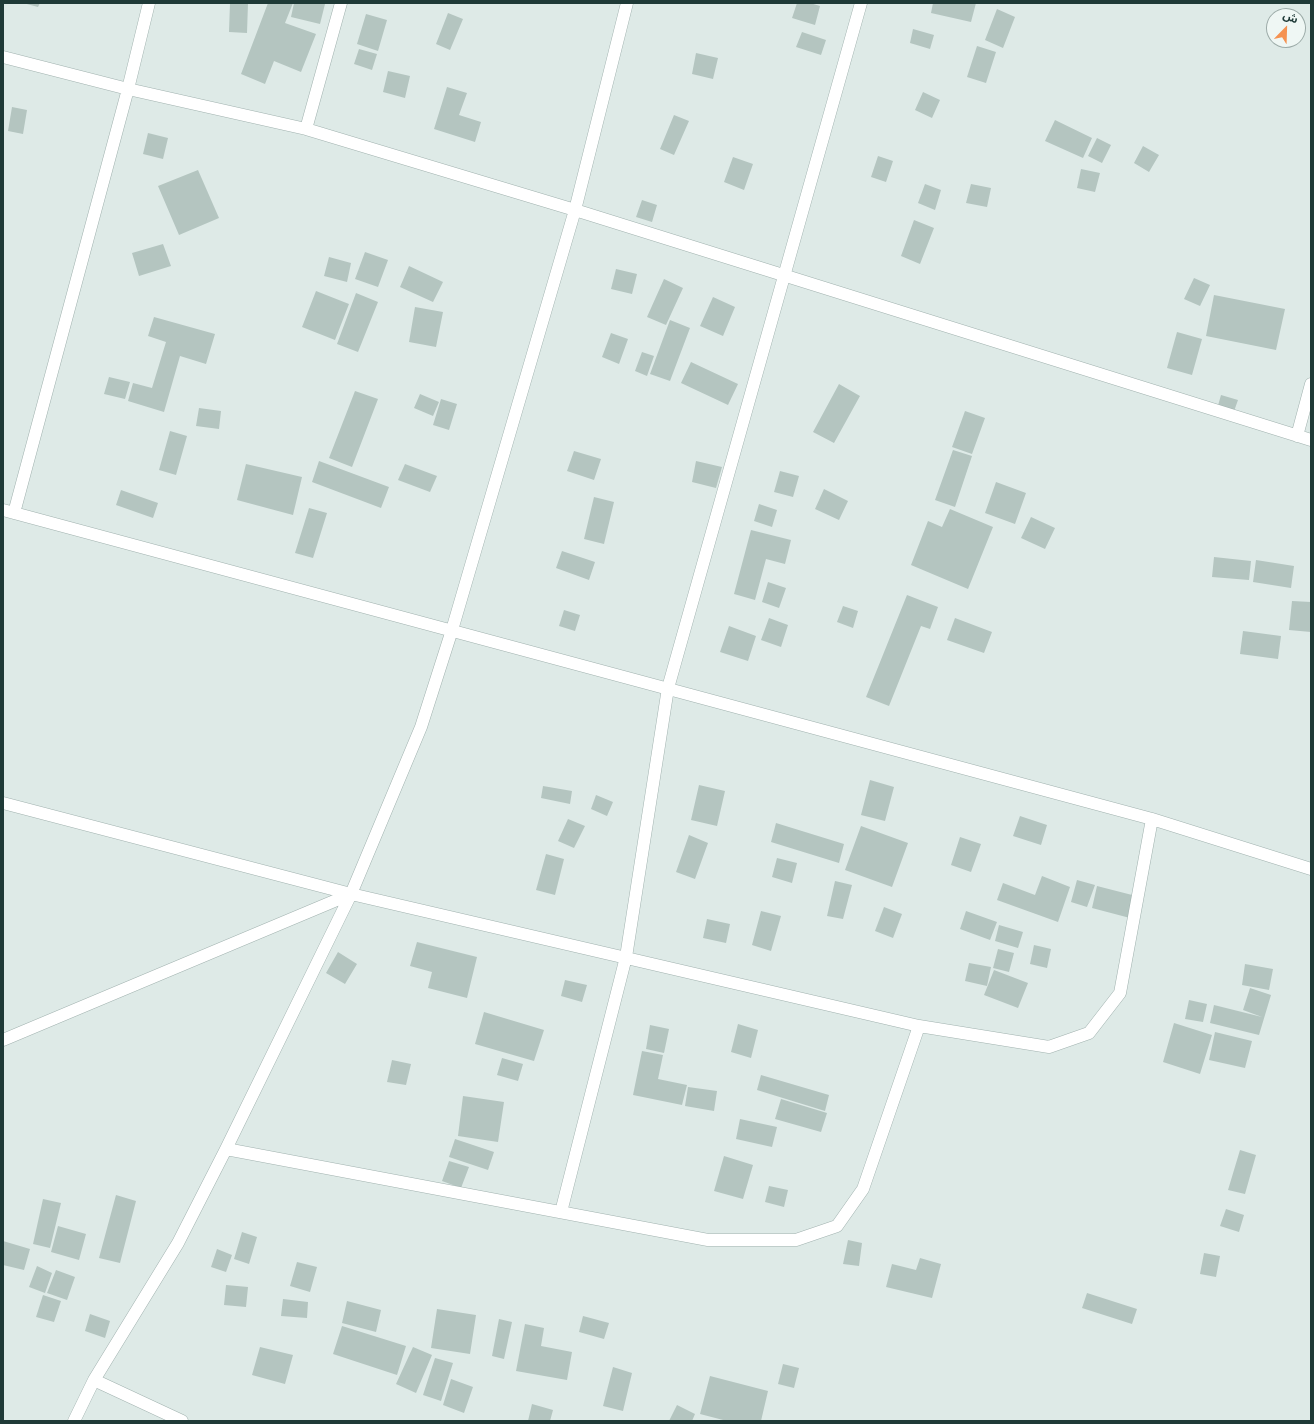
<!DOCTYPE html>
<meta charset="utf-8">
<style>
body{margin:0}
#map{position:relative;width:1314px;height:1424px;overflow:hidden;background:#deeae7;font-family:Roboto,"Noto Sans Arabic",sans-serif}
canvas{display:block}
.frame{position:absolute;inset:0;border:4px solid #1f3a37;pointer-events:none}
.north{position:absolute;left:1266px;top:8px;width:40px;height:40px;box-sizing:border-box;background:#eff7f4;border:1px solid #9caba8;border-radius:50%;rotate:23deg;font-size:11px;font-weight:700;line-height:16px;text-align:center;color:#1f3a37}
.north::after{content:'';display:block;margin:auto;width:14px;height:18px;background:#f59251;clip-path:polygon(50% 0,100% 100%,50% 72%,0 100%)}
</style>
<div id="map">
<canvas width="1314" height="1424"></canvas>
<div class="frame"></div>
<div class="north">ش</div>
</div>
<script>
const ctx = document.querySelector('canvas').getContext('2d');
ctx.lineJoin = 'round';
function fill(path, color) {
  ctx.fillStyle = color;
  ctx.fill(path, 'evenodd');
}
function strokePath(path, color, width, dash) {
  ctx.strokeStyle = color;
  ctx.lineWidth = width;
  ctx.lineCap = dash ? 'butt' : 'round';
  ctx.setLineDash(dash || []);
  ctx.stroke(path);
}
fill(new Path2D(`
 M23,3H40L38,7Z
 M230,3H248L247,33L229,32Z
 M268,3H293L285,23L316,34L301,72L274,61L265,84L241,74Z
 M294,3H320L325,4L320,24L291,17Z
 M797,3H810L820,6L815,25L792,18Z
 M933,3H976L971,22L931,13Z
 M997,9L1015,17L1003,48L985,40Z
 M448,13L463,19L450,50L436,44Z
 M366,14L387,20L378,51L357,44Z
 M913,29L934,35L930,49L910,43Z
 M802,32L826,40L821,55L796,47Z
 M977,46L996,52L986,83L967,77Z
 M359,49L377,54L372,70L354,64Z
 M696,53L718,58L713,79L692,74Z
 M388,71L410,76L405,98L383,92Z
 M447,87L467,93L459,115L481,122L475,142L434,129Z
 M923,92L940,100L932,118L915,110Z
 M12,107L27,110L23,134L8,131Z
 M674,115L689,121L674,155L660,149Z
 M1055,120L1092,138L1083,158L1045,141Z
 M148,133L168,138L163,159L143,154Z
 M1097,138L1111,145L1102,163L1088,156Z
 M1143,146L1159,155L1149,172L1134,163Z
 M878,156L893,161L886,182L871,177Z
 M733,157L753,164L744,190L724,182Z
 M1081,169L1100,173L1095,192L1077,188Z
 M198,170L219,218L179,235L158,186Z
 M925,184L941,190L935,210L918,203Z
 M971,184L991,188L987,207L966,203Z
 M642,200L657,205L652,222L636,217Z
 M914,220L934,228L920,264L901,256Z
 M163,244L171,266L139,276L132,253Z
 M365,252L388,260L378,287L355,279Z
 M329,257L351,263L347,282L324,276Z
 M409,266L443,282L433,302L400,287Z
 M616,269L637,274L632,294L611,289Z
 M1194,278L1210,285L1200,306L1184,299Z
 M664,279L683,288L666,325L647,317Z
 M316,291L349,304L335,340L302,327Z
 M356,293L378,302L358,352L337,344Z
 M1214,295L1285,309L1276,350L1206,336Z
 M713,297L735,307L723,336L700,326Z
 M415,307L443,312L436,347L409,342Z
 M154,317L215,334L206,364L180,356L164,412L128,401L133,383L152,388L166,342L148,336Z
 M670,320L690,328L670,381L650,374Z
 M1177,332L1202,339L1192,375L1167,368Z
 M611,333L628,339L619,364L602,357Z
 M642,352L654,356L647,376L635,371Z
 M691,362L738,384L728,405L681,383Z
 M109,377L130,382L125,399L104,394Z
 M839,384L860,396L834,443L813,432Z
 M355,391L378,399L352,467L329,458Z
 M420,394L439,402L433,416L414,408Z
 M1221,395L1238,400L1233,414L1217,409Z
 M441,399L457,404L449,430L433,425Z
 M199,408L221,411L219,429L196,426Z
 M965,411L985,418L972,454L952,447Z
 M170,431L187,436L176,475L159,470Z
 M953,450L972,456L955,507L935,500Z
 M574,451L601,459L594,480L567,471Z
 M319,461L389,487L381,508L312,482Z
 M696,461L722,467L716,488L692,482Z
 M246,464L302,477L293,515L237,500Z
 M405,464L437,476L430,492L398,480Z
 M780,471L799,476L793,497L774,492Z
 M996,482L1026,493L1015,524L985,513Z
 M824,489L848,501L839,520L815,509Z
 M121,490L158,503L153,518L116,505Z
 M594,497L614,502L604,544L584,539Z
 M759,504L777,510L772,527L754,521Z
 M309,508L327,513L313,558L295,553Z
 M950,509L993,527L968,589L911,565L928,521L942,527Z
 M1031,517L1055,528L1045,549L1021,538Z
 M751,530L791,540L785,564L766,559L755,600L734,594Z
 M562,551L595,562L589,580L556,568Z
 M1214,557L1251,561L1249,580L1212,577Z
 M1256,560L1294,566L1291,588L1253,582Z
 M768,582L786,588L779,608L762,602Z
 M907,595L938,607L930,629L921,626L889,706L866,697Z
 M1292,601L1311,602V632L1289,630Z
 M843,606L858,611L853,628L837,622Z
 M564,610L580,615L575,631L559,626Z
 M769,618L788,625L781,647L761,640Z
 M955,618L992,632L984,653L947,640Z
 M729,626L756,636L748,661L720,652Z
 M1243,631L1281,636L1278,659L1240,654Z
 M870,780L894,787L885,821L861,815Z
 M699,785L725,791L717,826L691,820Z
 M543,786L572,791L570,804L541,798Z
 M596,795L613,802L607,816L591,809Z
 M1020,816L1047,825L1041,845L1013,836Z
 M568,819L585,826L574,848L558,841Z
 M776,823L844,844L839,863L771,842Z
 M861,826L908,843L892,887L845,870Z
 M689,835L708,843L695,879L676,872Z
 M960,837L981,844L971,872L951,865Z
 M546,854L564,859L555,895L536,890Z
 M777,858L797,863L792,883L772,877Z
 M1042,876L1070,887L1058,922L997,900L1003,883L1035,895Z
 M1077,880L1095,885L1087,907L1071,902Z
 M835,881L852,885L843,919L827,916Z
 M1097,886L1136,896L1130,918L1092,908Z
 M884,907L902,914L893,938L875,931Z
 M761,911L781,916L771,951L752,945Z
 M966,911L997,922L990,940L960,929Z
 M707,919L730,924L726,943L703,938Z
 M999,925L1023,932L1018,948L995,941Z
 M417,942L477,957L467,998L428,988L432,972L410,966Z
 M1034,945L1051,949L1047,968L1030,964Z
 M998,949L1014,953L1009,972L993,968Z
 M338,952L357,964L345,984L326,973Z
 M969,963L991,967L987,986L965,981Z
 M1245,964L1273,969L1269,990L1242,985Z
 M994,970L1028,983L1018,1008L984,995Z
 M565,980L587,985L582,1002L561,996Z
 M1250,988L1271,995L1259,1035L1210,1023L1214,1005L1262,1017L1243,1010Z
 M1189,1000L1207,1004L1203,1022L1185,1019Z
 M484,1012L544,1030L534,1061L475,1044Z
 M1174,1023L1212,1035L1200,1074L1163,1062Z
 M738,1024L758,1030L751,1058L731,1052Z
 M650,1025L669,1029L664,1053L646,1049Z
 M1215,1032L1252,1041L1245,1068L1209,1060Z
 M642,1051L663,1055L658,1079L687,1085L682,1105L633,1095Z
 M502,1058L523,1064L518,1081L497,1075Z
 M392,1060L411,1064L406,1085L387,1082Z
 M761,1075L829,1095L825,1111L757,1090Z
 M688,1087L717,1091L714,1111L685,1106Z
 M463,1096L504,1102L498,1142L458,1136Z
 M781,1099L827,1113L821,1132L775,1119Z
 M740,1119L777,1127L772,1147L736,1139Z
 M455,1139L494,1152L488,1170L449,1157Z
 M1240,1150L1256,1155L1245,1194L1228,1190Z
 M724,1156L753,1165L743,1199L714,1191Z
 M449,1161L469,1167L461,1188L442,1181Z
 M769,1186L788,1190L784,1207L765,1202Z
 M116,1195L136,1201L120,1263L99,1258Z
 M43,1199L61,1203L50,1248L33,1244Z
 M1226,1209L1244,1215L1239,1232L1220,1226Z
 M58,1226L86,1234L79,1260L51,1252Z
 M242,1232L257,1237L249,1264L234,1259Z
 M848,1240L862,1243L859,1266L843,1264Z
 M3,1241L30,1249L24,1270L3,1265Z
 M217,1249L232,1255L226,1272L211,1267Z
 M1204,1253L1220,1256L1216,1277L1200,1274Z
 M920,1258L941,1264L932,1298L886,1287L892,1264L916,1270Z
 M297,1262L317,1267L310,1292L290,1286Z
 M37,1266L52,1273L45,1293L29,1287Z
 M56,1270L75,1277L67,1300L47,1293Z
 M226,1285L248,1287L246,1307L224,1305Z
 M1087,1293L1137,1309L1132,1324L1082,1308Z
 M43,1295L61,1301L54,1322L36,1317Z
 M283,1299L308,1302L307,1318L281,1316Z
 M347,1301L381,1310L376,1332L342,1323Z
 M437,1309L476,1315L470,1354L431,1348Z
 M90,1314L110,1321L105,1338L85,1331Z
 M583,1316L609,1323L604,1339L579,1332Z
 M499,1319L512,1322L504,1359L492,1356Z
 M525,1324L544,1328L541,1346L572,1352L567,1380L516,1371Z
 M342,1326L406,1346L397,1375L333,1354Z
 M260,1347L293,1355L285,1384L252,1375Z
 M413,1347L432,1355L416,1393L396,1384Z
 M435,1358L453,1363L441,1401L423,1395Z
 M783,1364L799,1368L794,1388L778,1384Z
 M613,1367L632,1373L623,1411L603,1406Z
 M710,1376L768,1391L761,1421H727L700,1414Z
 M451,1379L473,1387L464,1413L443,1405Z
 M532,1404L553,1410L550,1421H528Z
 M677,1405L695,1414L692,1421H669Z`), '#b4c5c0');
const street = new Path2D(`
 M3,57L128,89L306,129L575,210L1311,440
 M306,129L341,3
 M1297,436L1311,384
 M3,510L1152,819L1311,869
 M14,513L128,89L149,3
 M3,803L351,894L919,1026L1049,1047L1089,1033L1120,993L1152,819
 M3,1040L351,894L421,727L452,630L575,210L627,3
 M226,1149L708,1240H796L837,1226L863,1189L919,1026
 M561,1212L626,957L668,688L861,3
 M94,1380L182,1421
 M74,1421L94,1380L178,1243L226,1149L351,894`);
strokePath(street, '#a1b2af', 13);
strokePath(street, '#fff', 12);
</script>
